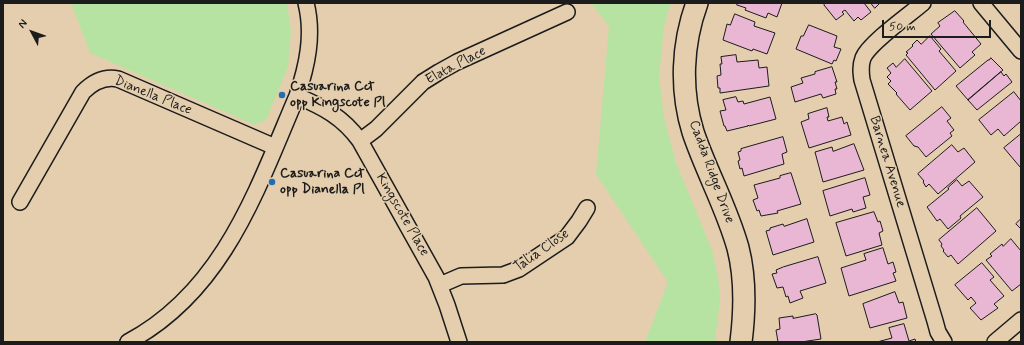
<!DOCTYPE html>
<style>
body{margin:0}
#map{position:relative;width:1024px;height:345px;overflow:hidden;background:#e4ceae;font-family:Mynerve,sans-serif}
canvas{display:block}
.frame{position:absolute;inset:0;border:4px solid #1c1c1c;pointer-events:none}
.north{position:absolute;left:12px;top:12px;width:40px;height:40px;-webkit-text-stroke:3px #e4ceae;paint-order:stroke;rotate:311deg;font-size:11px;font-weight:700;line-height:16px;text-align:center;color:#1c1c1c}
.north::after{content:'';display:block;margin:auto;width:14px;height:18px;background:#1c1c1c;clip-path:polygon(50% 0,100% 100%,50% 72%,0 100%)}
.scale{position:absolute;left:882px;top:20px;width:109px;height:18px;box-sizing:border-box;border:2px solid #1c1c1c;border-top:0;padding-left:5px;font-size:12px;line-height:14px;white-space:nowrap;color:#1c1c1c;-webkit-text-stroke:3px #e4ceae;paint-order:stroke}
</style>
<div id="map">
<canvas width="1024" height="345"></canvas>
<div class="frame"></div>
<div class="north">N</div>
<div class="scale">50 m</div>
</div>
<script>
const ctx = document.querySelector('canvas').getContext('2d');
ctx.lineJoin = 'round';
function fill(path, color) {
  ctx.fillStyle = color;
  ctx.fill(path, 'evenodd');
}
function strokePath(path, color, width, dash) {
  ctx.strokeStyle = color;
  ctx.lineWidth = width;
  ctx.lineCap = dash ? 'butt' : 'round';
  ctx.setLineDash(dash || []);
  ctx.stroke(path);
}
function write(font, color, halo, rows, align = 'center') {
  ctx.font = font + ' Mynerve,sans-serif';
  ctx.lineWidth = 3;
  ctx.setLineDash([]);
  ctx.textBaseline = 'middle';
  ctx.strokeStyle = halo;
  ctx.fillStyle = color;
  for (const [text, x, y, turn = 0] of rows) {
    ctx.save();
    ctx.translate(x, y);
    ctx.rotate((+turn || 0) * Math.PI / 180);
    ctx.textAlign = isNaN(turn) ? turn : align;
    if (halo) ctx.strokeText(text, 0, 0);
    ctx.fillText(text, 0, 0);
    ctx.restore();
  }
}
fill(new Path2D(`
 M71,3H287L291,31L288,67L266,120L255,125L90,53Z
 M591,3H671L664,26L659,77L664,118L676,163L712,250L718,278L720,298L715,342H645L668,282L596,174L609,26Z`), '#b6e3a1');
const building = new Path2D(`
 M738,3H782L777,17L768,13L766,18L745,10L746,8L737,5Z
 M826,3H864L871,12L861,20L858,17L854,21L845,10L842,12L844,14L836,20L824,5Z
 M871,3H880L875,8Z
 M955,11L964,21L963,22L981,44L972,52L975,55L960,68L931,34L940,26L938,23Z
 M735,14L755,22L754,26L775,33L767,54L753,49L752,51L723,40L727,24L730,25Z
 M809,25L837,36L834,47L841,49L836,61L834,60L832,64L796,49L801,36H803Z
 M930,36L941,49L939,51L956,71L935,90L906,55L908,53L906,52L913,46L912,45L917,40L921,44Z
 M736,55L737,62L758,60L759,68L767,67L769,86L720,93V88H718L717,76L721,75L720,64H722L721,57Z
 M991,58L1003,70L968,100L956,86L988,60H989Z
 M905,59L932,91L910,110L896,94L897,93L888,84L891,81L887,77L891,73L887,68L893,63L896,67Z
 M832,67L837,82H835L837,89H835L836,94L823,98L821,94L795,102L791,87L803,83L801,78L815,74V72Z
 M1001,72L1004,76L1006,74L1012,82L977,110L968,100Z
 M1014,92L1021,101V121L1004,136L998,129L991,135L979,120Z
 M736,97L738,102L743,101L744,104L770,97L776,119L749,126L748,125V126L727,131L725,126H724L720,111L726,110L723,100Z
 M942,107L951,118L947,121L954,130L950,133L952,136L926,157L918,147L914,146L906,136Z
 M827,108L829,117H827L828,121L842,117L844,124L847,122L851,135L809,148L801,122L809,119L808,114Z
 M1021,134V166L1020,167L1004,148Z
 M783,137L787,152L782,154L784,164L744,176L742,168L740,169L738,161L740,160L738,152L741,151V149Z
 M854,144L864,170L823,182L815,152L832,147L833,151Z
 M952,145L958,152L964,148L975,162L938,194L929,184L926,187L923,182L924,181L918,174Z
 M791,173L801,204L777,211L778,213L761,216L759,210L757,211L753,200L758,198L754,185L780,178V176Z
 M865,178L870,195L863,197L866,208L853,212L852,209L830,216L823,191Z
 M957,180L962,186L969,181L983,197L960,216L961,218L948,229L940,219L937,221L927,207L949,189L948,188Z
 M977,208L996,231L958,264L951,255L948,257L943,251L944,250L941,246L942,244L939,240Z
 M874,212L878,222L880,221L883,231L879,233L882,245L846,256L836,223Z
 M807,219L814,242L773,255L766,231L770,230V228L783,224L784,226Z
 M1021,219V229L1016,224Z
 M1011,239L1021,251V284L1012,291L986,260L992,256L990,254L1002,244L1003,246Z
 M883,248L888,264L893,262L896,272L893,273L896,281L849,296L841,268L866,260L864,254Z
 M818,257L826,283L800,291L803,298L790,303L788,296L786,297L783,287L777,288L772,274L777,273L776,270L783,267Z
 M982,263L994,277L990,280L1004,296L994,304L998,308L981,320L970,308L976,303L971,297L968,300L955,285Z
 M895,292L899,303L903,302L907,318L870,328L863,304Z
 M816,314L817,315L821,339L801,342H778L776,330L780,329L779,318L793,316V318Z
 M904,324L909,341L915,339L916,342H877L892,338L889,328Z`);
fill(building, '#e9b6d4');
strokePath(building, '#1c1c1c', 1);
const street = new Path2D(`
 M923,3C909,15 869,43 863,58C860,66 861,73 862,80L935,321L938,332L944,342
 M981,3L1021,51
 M297,96C323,107 343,117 360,141L436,277L447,305L459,342
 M360,141L376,129L423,82L439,72L457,62L567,12
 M20,202L83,92C93,82 104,76 118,79L275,147
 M440,285L461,276L503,275L519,269L567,237L579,221L587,208
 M128,342C224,291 257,189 297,96C307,66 314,35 306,3
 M995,342L1021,320`);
const secondary = new Path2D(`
 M697,3C682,44 680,90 693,132C706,171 727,208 738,248C746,279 745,310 741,342`);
strokePath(street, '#1c1c1c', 18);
strokePath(secondary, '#1c1c1c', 24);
strokePath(street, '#e4ceae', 15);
strokePath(secondary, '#e4ceae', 21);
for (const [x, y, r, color] of [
 [282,95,4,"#1f6fb2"],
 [272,182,4,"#1f6fb2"]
]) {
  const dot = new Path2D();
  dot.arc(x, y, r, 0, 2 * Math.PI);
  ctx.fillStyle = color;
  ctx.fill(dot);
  strokePath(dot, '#e4ceae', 1.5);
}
write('14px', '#1c1c1c', '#e4ceae', [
 ["Elata Place",456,66,-28],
 ["Dianella Place",153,96,22],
 ["Barnea Avenue",887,162,73],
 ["Cadda Ridge Drive",711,172,70],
 ["Kingscote Place",402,215,60],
 ["Talia Close",542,251,-35]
]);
write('bold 14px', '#1c1c1c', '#e4ceae', [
 ["Casuarina Cct",290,87],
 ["opp Kingscote Pl",290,103],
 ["Casuarina Cct",280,174],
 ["opp Dianella Pl",280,190]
], 'left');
</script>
